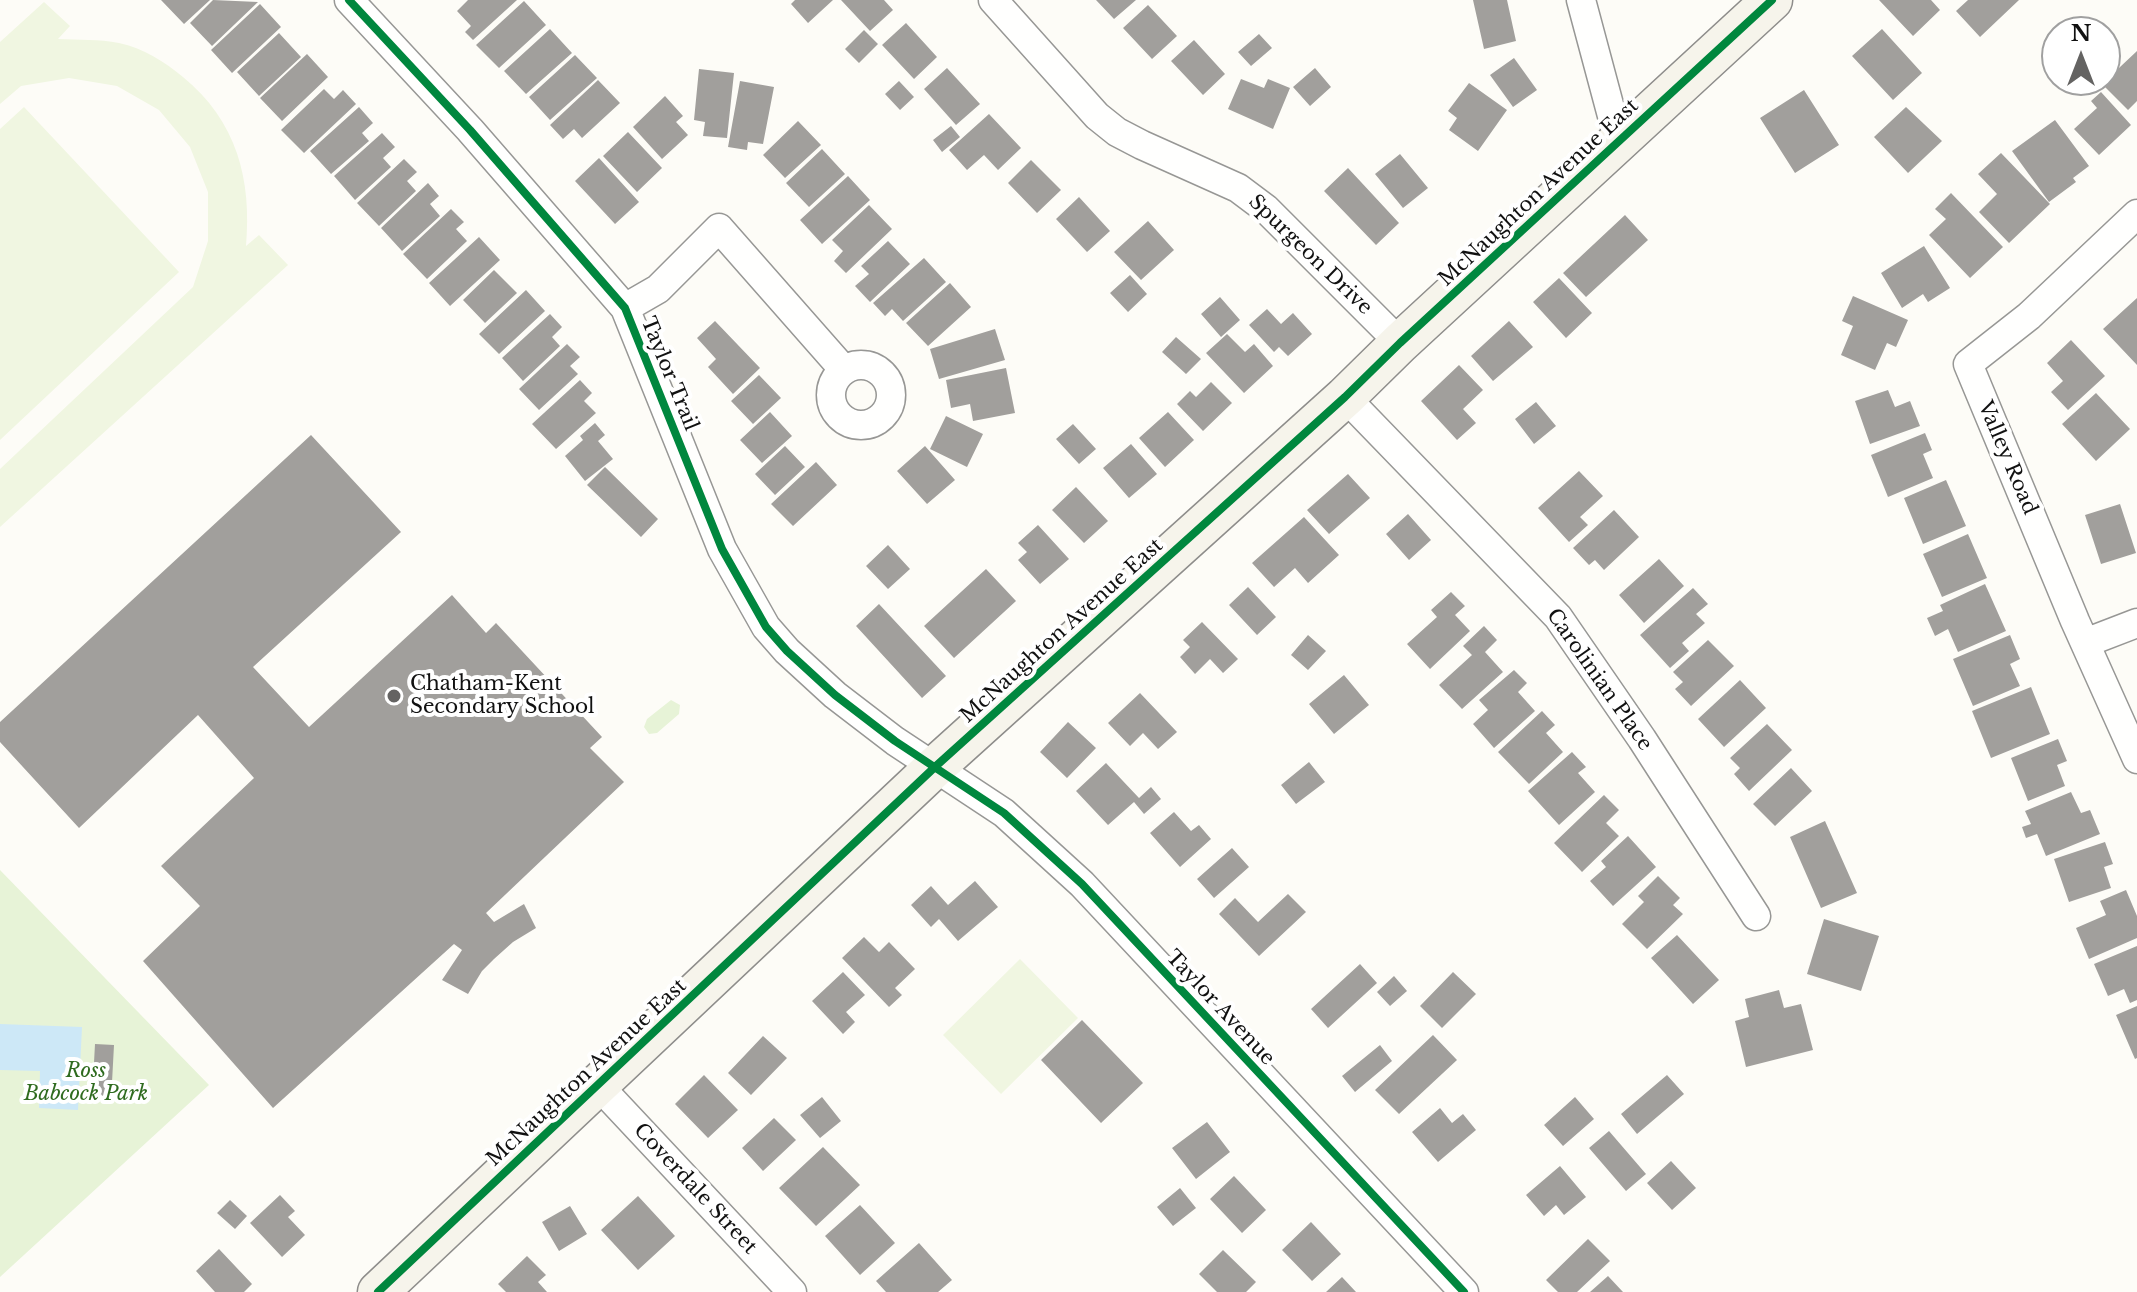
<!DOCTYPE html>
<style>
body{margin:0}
#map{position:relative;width:2137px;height:1292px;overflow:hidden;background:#fdfcf7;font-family:"Libre Baskerville",serif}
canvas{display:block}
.north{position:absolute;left:2041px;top:16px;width:80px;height:80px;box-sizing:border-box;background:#fff;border:2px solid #a0a0a0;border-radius:50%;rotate:0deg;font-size:22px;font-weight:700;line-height:32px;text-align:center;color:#111}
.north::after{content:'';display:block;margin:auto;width:28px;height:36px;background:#646362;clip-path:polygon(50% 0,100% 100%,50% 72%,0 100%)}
</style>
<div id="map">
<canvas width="2137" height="1292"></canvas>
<div class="north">N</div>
</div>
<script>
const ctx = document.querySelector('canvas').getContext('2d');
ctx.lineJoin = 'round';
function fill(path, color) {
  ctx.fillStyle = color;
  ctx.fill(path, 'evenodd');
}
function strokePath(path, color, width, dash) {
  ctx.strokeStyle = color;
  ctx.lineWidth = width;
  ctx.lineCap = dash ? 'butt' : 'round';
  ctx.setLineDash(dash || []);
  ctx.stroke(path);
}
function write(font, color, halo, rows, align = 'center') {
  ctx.font = font + ' "Libre Baskerville",serif';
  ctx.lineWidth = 8;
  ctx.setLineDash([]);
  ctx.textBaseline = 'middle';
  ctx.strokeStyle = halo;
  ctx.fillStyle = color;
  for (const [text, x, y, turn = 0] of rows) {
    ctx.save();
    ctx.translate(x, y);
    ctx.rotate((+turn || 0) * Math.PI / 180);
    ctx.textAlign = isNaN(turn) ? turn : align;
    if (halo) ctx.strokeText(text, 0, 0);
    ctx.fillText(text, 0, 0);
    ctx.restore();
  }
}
fill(new Path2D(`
 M671,700L680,705L679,714L657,733L649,734L644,727L647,719Z
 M0,870L209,1085L0,1277Z`), '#e7f3d7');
fill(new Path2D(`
 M44,2L70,26L58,39C78,40 99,39 119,43C143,48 165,62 183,77C237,121 252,180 246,246L259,235L288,265L0,527V469L193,287L208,241V192L190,147L159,110L117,86L69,78L21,86L0,104V42Z
 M24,107L179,272L0,440V129Z
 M1020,959L1078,1018L1001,1094L943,1035Z`), '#f0f6e1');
fill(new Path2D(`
 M0,1024L82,1027L78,1110L39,1108L40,1071L0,1070Z`), '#cde8f7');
fill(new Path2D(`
 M161,0H210L184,24Z
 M213,0L258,2L212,46L190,23Z
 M468,0H517L473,40L465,32L471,26L457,11Z
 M795,0H833L808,23L791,4Z
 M841,0H884L893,10L870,31Z
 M1096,0H1136L1114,19Z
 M1473,0H1507L1516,41L1484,49Z
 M1879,0H1931L1940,10L1913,36Z
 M1968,0H2019L1980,37L1956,11Z
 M524,1L546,25L499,68L476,45Z
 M260,4L281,27L232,73L211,50Z
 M1148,5L1177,36L1152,59L1123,28Z
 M906,23L937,57L914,79L882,45Z
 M550,29L572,53L526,94L504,71Z
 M1882,29L1922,73L1893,100L1852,56Z
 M864,30L878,44L859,63L845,49Z
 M279,33L301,57L259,96L237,72Z
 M1259,34L1272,48L1251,66L1238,52Z
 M1194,40L1225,74L1203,95L1171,61Z
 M2137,51V101L2128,110L2102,84Z
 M307,54L328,77L282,121L260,98Z
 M575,55L597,78L550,120L529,97Z
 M1514,58L1537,90L1513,107L1490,75Z
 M947,68L980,104L956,125L924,89Z
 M1315,68L1331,87L1310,106L1293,87Z
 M699,69L734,73L727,138L703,136L705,122L694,120Z
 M1241,79L1264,88L1268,79L1290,88L1273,129L1228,109Z
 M598,80L620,103L582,138L574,129L563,139L550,125Z
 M740,81L774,87L763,144L748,142L747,150L728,147Z
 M899,81L914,97L900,110L885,94Z
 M1469,83L1507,110L1478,151L1449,130L1457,118L1448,111Z
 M324,89L334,99L343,90L356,104L304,153L281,130Z
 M1804,90L1839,145L1795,173L1760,118Z
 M2101,92L2131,125L2099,155L2074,129L2097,108L2091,101Z
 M665,96L683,116L676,122L688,135L662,159L633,127Z
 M359,107L373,123L362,133L369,141L331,174L310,151Z
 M1906,107L1942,141L1908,173L1874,137Z
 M989,114L1021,148L998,170L984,155L967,170L949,150Z
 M2055,120L2089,166L2073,178L2076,182L2049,202L2012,151Z
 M798,121L821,145L785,178L763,155Z
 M951,126L960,137L942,152L933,140Z
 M628,132L662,168L637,192L603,156Z
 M382,133L395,147L383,158L391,167L355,200L334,176Z
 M822,149L845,174L809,207L786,183Z
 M2001,153L2050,204L2009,243L1979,212L1997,194L1978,174Z
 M1400,154L1428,188L1403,208L1375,174Z
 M599,158L639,202L615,224L575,181Z
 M404,159L417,172L407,181L416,191L379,226L357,203Z
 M1031,160L1061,190L1037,213L1008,183Z
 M1348,168L1399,223L1376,245L1324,191Z
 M848,176L870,200L822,244L800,220Z
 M428,183L439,196L430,204L440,216L402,251L381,228Z
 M1951,193L2003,247L1970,278L1929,235L1946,219L1935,209Z
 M1079,197L1110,231L1087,252L1056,219Z
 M869,205L892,229L846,273L834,261L843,251L832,240Z
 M451,209L464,222L456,229L467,241L427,279L403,254Z
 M1625,215L1648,240L1586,297L1563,273Z
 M1148,221L1174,250L1141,280L1114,252Z
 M479,237L500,260L450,306L429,283Z
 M888,241L910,264L870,302L855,286L869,274L861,266Z
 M1924,246L1950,288L1928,302L1923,294L1902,308L1881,273Z
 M924,258L946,282L903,321L892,309L885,316L873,303Z
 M494,270L517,293L485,323L463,300Z
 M1130,275L1147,294L1128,312L1110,293Z
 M1559,278L1592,313L1566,338L1533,302Z
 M950,283L971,307L928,346L906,323Z
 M526,290L545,311L499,354L479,334Z
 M1853,296L1908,320L1896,347L1887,343L1875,370L1841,355L1853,326L1842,321Z
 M1220,297L1240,320L1221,337L1201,314Z
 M2137,298V365L2103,329Z
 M1267,309L1281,324L1293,313L1312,334L1288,356L1279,347L1274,352L1249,325Z
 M550,314L562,327L552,337L560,346L523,381L502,358Z
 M715,321L760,368L733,394L708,367L716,359L697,338Z
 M1509,321L1533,347L1493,381L1471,356Z
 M995,329L1005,360L939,379L930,349Z
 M1227,334L1245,352L1254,344L1273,366L1244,393L1206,353Z
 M1176,337L1201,359L1186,374L1162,352Z
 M2071,340L2105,376L2068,410L2051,392L2063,381L2047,363Z
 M567,344L580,357L570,366L578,374L539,410L519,389Z
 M1459,365L1483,390L1463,409L1476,423L1457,440L1421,401Z
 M1006,368L1015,413L973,421L970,404L951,408L946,380Z
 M759,375L781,398L753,424L731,401Z
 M580,380L592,393L584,401L596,413L556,449L532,424Z
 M1211,382L1232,403L1203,431L1177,404L1190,391L1196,397Z
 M1888,390L1895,407L1910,401L1920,426L1870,444L1855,401Z
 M2096,393L2130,429L2096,461L2062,424Z
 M1536,402L1556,426L1534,444L1515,419Z
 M770,412L792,436L762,463L740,440Z
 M1168,412L1194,440L1165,467L1139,438Z
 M946,416L983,434L967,467L930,449Z
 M595,423L605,435L598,441L613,459L585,481L565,456L583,440L580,436Z
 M1073,424L1096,449L1079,464L1056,439Z
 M1925,433L1932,450L1923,454L1933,478L1888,497L1871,455Z
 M311,435L401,532L253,667L309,727L452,595L486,633L496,623L602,737L590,748L624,782L486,913L494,922L524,904L536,928L513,942L494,959L482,971L468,994L442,980L462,950L454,944L273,1108L143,961L200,906L161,866L254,778L198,715L79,828L0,742V722Z
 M1131,444L1157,474L1129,498L1103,468Z
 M785,446L805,467L775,495L755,474Z
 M925,446L955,480L927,504L897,471Z
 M816,462L837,485L793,526L771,504Z
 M605,467L658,519L641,537L587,485Z
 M1579,471L1603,496L1580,517L1588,525L1569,542L1538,508Z
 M1348,474L1370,498L1329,534L1307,510Z
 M1946,480L1966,526L1923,544L1904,498Z
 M1076,487L1108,521L1084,543L1052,510Z
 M2120,504L2136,553L2101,564L2085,515Z
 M1614,510L1639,537L1604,570L1595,560L1589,565L1573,548Z
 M1408,514L1431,540L1409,560L1386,534Z
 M1304,517L1339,555L1308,583L1295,568L1274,587L1252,563Z
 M1038,525L1069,559L1040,584L1018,560L1027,552L1018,543Z
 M1968,534L1987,578L1942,597L1923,554Z
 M888,545L910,569L888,589L866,566Z
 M1659,559L1684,586L1644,623L1619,595Z
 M986,569L1016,601L954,658L924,626Z
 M1985,584L2006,631L1958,652L1948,629L1935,636L1927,618L1943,611L1940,605Z
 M1248,587L1276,617L1257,635L1229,605Z
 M1693,588L1708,604L1696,614L1705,623L1682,643L1689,651L1670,668L1640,635Z
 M1451,592L1465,606L1455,615L1470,631L1430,669L1407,644L1437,617L1431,610Z
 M879,604L946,676L922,698L856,626Z
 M1202,622L1238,659L1223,673L1210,659L1195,674L1180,657L1190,647L1183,640Z
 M1484,626L1497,640L1485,652L1503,672L1462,709L1439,685L1472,655L1463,646Z
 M1308,635L1326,651L1308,670L1291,655Z
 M2010,635L2020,659L2010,664L2020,686L1973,706L1953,659Z
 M1708,640L1734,666L1691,706L1675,689L1683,682L1673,672Z
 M1514,670L1527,683L1518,692L1535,711L1494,748L1473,724L1488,710L1479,700Z
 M1344,675L1369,705L1334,734L1309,704Z
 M1740,680L1766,708L1724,747L1698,719Z
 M2031,687L2050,734L1991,758L1972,711Z
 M1140,693L1177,732L1158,749L1143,733L1130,746L1108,723Z
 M1542,711L1555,725L1546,733L1563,752L1529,784L1498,752Z
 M1068,722L1096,748L1067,778L1040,752Z
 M1767,724L1792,750L1749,791L1734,774L1740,768L1730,758Z
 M2058,739L2067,761L2057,765L2065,786L2028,801L2011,758Z
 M1572,752L1586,767L1578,773L1595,792L1559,825L1528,791Z
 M1309,762L1325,782L1296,804L1281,785Z
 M1106,763L1139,798L1151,787L1161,799L1144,814L1134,802L1108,825L1076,791Z
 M1791,768L1812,791L1775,826L1753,804Z
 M2071,792L2081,813L2090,810L2100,834L2046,856L2037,834L2026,838L2022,827L2031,824L2025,811Z
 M1604,795L1619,810L1606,823L1619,836L1582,872L1554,843Z
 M1174,812L1191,831L1199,825L1211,839L1180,867L1150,833Z
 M1825,821L1857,893L1821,908L1790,837Z
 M1628,836L1656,867L1613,906L1590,881L1606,867L1601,861Z
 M2105,842L2113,864L2104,867L2111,888L2069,902L2054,859Z
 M1232,848L1249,867L1214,898L1197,879Z
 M1658,876L1680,898L1673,905L1683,914L1647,949L1622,924L1644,902L1638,896Z
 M975,881L998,907L958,941L939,919L931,927L911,905L931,886L948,905Z
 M2126,890L2137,916V938L2089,959L2076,928L2106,915L2100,901Z
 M1288,894L1306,912L1259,956L1219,914L1235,898L1258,922Z
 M1824,919L1879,936L1861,991L1807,974Z
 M1677,935L1719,980L1693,1004L1651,958Z
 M864,937L879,952L889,942L915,969L895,988L902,995L889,1007L842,958Z
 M2137,946V1000L2130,1003L2124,989L2108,996L2094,964Z
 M1360,964L1377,983L1328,1028L1311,1009Z
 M843,972L865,995L846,1012L855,1022L843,1034L812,1001Z
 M1453,972L1476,994L1442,1028L1420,1006Z
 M1394,976L1407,991L1390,1006L1377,992Z
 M1779,990L1784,1008L1801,1004L1813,1050L1746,1067L1735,1021L1749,1017L1745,999Z
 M2137,1006V1058L2135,1059L2116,1015Z
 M1082,1020L1143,1083L1101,1123L1041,1060Z
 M1433,1035L1457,1060L1399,1114L1375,1090Z
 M763,1036L787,1058L751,1095L728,1073Z
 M95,1044L114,1045L111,1101L92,1100Z
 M1380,1045L1392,1061L1355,1092L1342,1076Z
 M704,1075L738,1110L708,1138L675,1104Z
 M1667,1075L1684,1094L1637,1134L1621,1114Z
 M822,1097L841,1121L820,1138L800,1115Z
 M1575,1097L1594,1119L1563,1146L1544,1125Z
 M1440,1108L1452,1123L1463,1114L1476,1130L1438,1162L1412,1132Z
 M774,1118L796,1140L763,1171L742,1148Z
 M1207,1122L1230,1152L1196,1179L1172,1148Z
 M1609,1131L1646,1174L1626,1191L1589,1148Z
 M823,1147L860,1185L816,1226L779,1188Z
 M1671,1161L1696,1188L1672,1210L1647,1183Z
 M1560,1166L1586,1197L1564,1215L1556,1205L1544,1216L1526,1195Z
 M1234,1176L1266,1210L1242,1233L1210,1199Z
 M1180,1188L1196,1208L1173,1226L1157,1207Z
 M280,1195L295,1211L288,1217L305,1235L282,1257L250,1223Z
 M638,1196L675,1236L638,1270L601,1230Z
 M230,1200L247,1216L235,1229L217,1213Z
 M860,1205L895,1243L860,1275L825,1236Z
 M570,1206L587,1234L559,1251L542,1222Z
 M1311,1222L1341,1254L1312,1281L1282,1250Z
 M1588,1239L1610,1261L1577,1292H1558L1546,1280Z
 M919,1243L952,1280L938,1292H886L876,1281Z
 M219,1249L252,1284L244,1292H215L196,1271Z
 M1223,1250L1256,1282L1246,1292H1217L1199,1274Z
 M527,1256L546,1275L538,1282L547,1292H506L498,1284Z
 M1608,1276L1623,1292H1590Z
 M1342,1277L1356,1292H1326Z`), '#a19f9c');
const minor = new Path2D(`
 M349,0L470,130L625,308L722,549L766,627L787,651L835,695L895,741L1004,813L1082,884L1464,1292
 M993,0L1097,116L1117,132L1142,145L1238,188L1266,209L1400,343
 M1581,0L1619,142
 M2137,214L2029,316L1968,364L2075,621L2137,759
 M625,308L658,289L719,228L844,370
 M831 395a30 30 0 1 1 60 0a30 30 0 1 1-60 0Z
 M1345,397L1558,617L1642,739L1756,916
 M2085,643L2137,623
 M598,1085L792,1292`);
const secondary = new Path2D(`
 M378,1292L936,766L1345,397L1400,343L1772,0`);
strokePath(minor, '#979795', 31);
strokePath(secondary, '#8e8d8b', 43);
strokePath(minor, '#fffffe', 28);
strokePath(secondary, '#f6f4eb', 40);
strokePath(new Path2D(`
 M349,0L470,130L625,308L722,549L766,627L787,651L835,695L895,741L1004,813L1082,884L1464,1292
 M378,1292L936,766L1345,397L1400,343L1772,0`), '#00873e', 8);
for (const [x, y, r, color] of [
 [394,696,8,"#646362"]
]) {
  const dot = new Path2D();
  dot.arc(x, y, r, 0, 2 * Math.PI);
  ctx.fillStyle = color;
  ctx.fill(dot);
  strokePath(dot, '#fff', 3);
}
write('20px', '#111', '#fff', [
 ["McNaughton Avenue East",1539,193,-43],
 ["Spurgeon Drive",1310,255,44],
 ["Taylor Trail",669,374,68],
 ["Valley Road",2007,458,67],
 ["McNaughton Avenue East",1062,631,-42],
 ["Carolinian Place",1599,680,55],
 ["Taylor Avenue",1220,1008,47],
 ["McNaughton Avenue East",587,1073,-43],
 ["Coverdale Street",695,1189,47]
]);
write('20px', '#111', '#fff', [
 ["Chatham-Kent",410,684],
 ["Secondary School",410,707]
], 'left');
write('italic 20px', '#2f6b1f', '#fff', [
 ["Ross",86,1071],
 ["Babcock Park",86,1094]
]);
</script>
